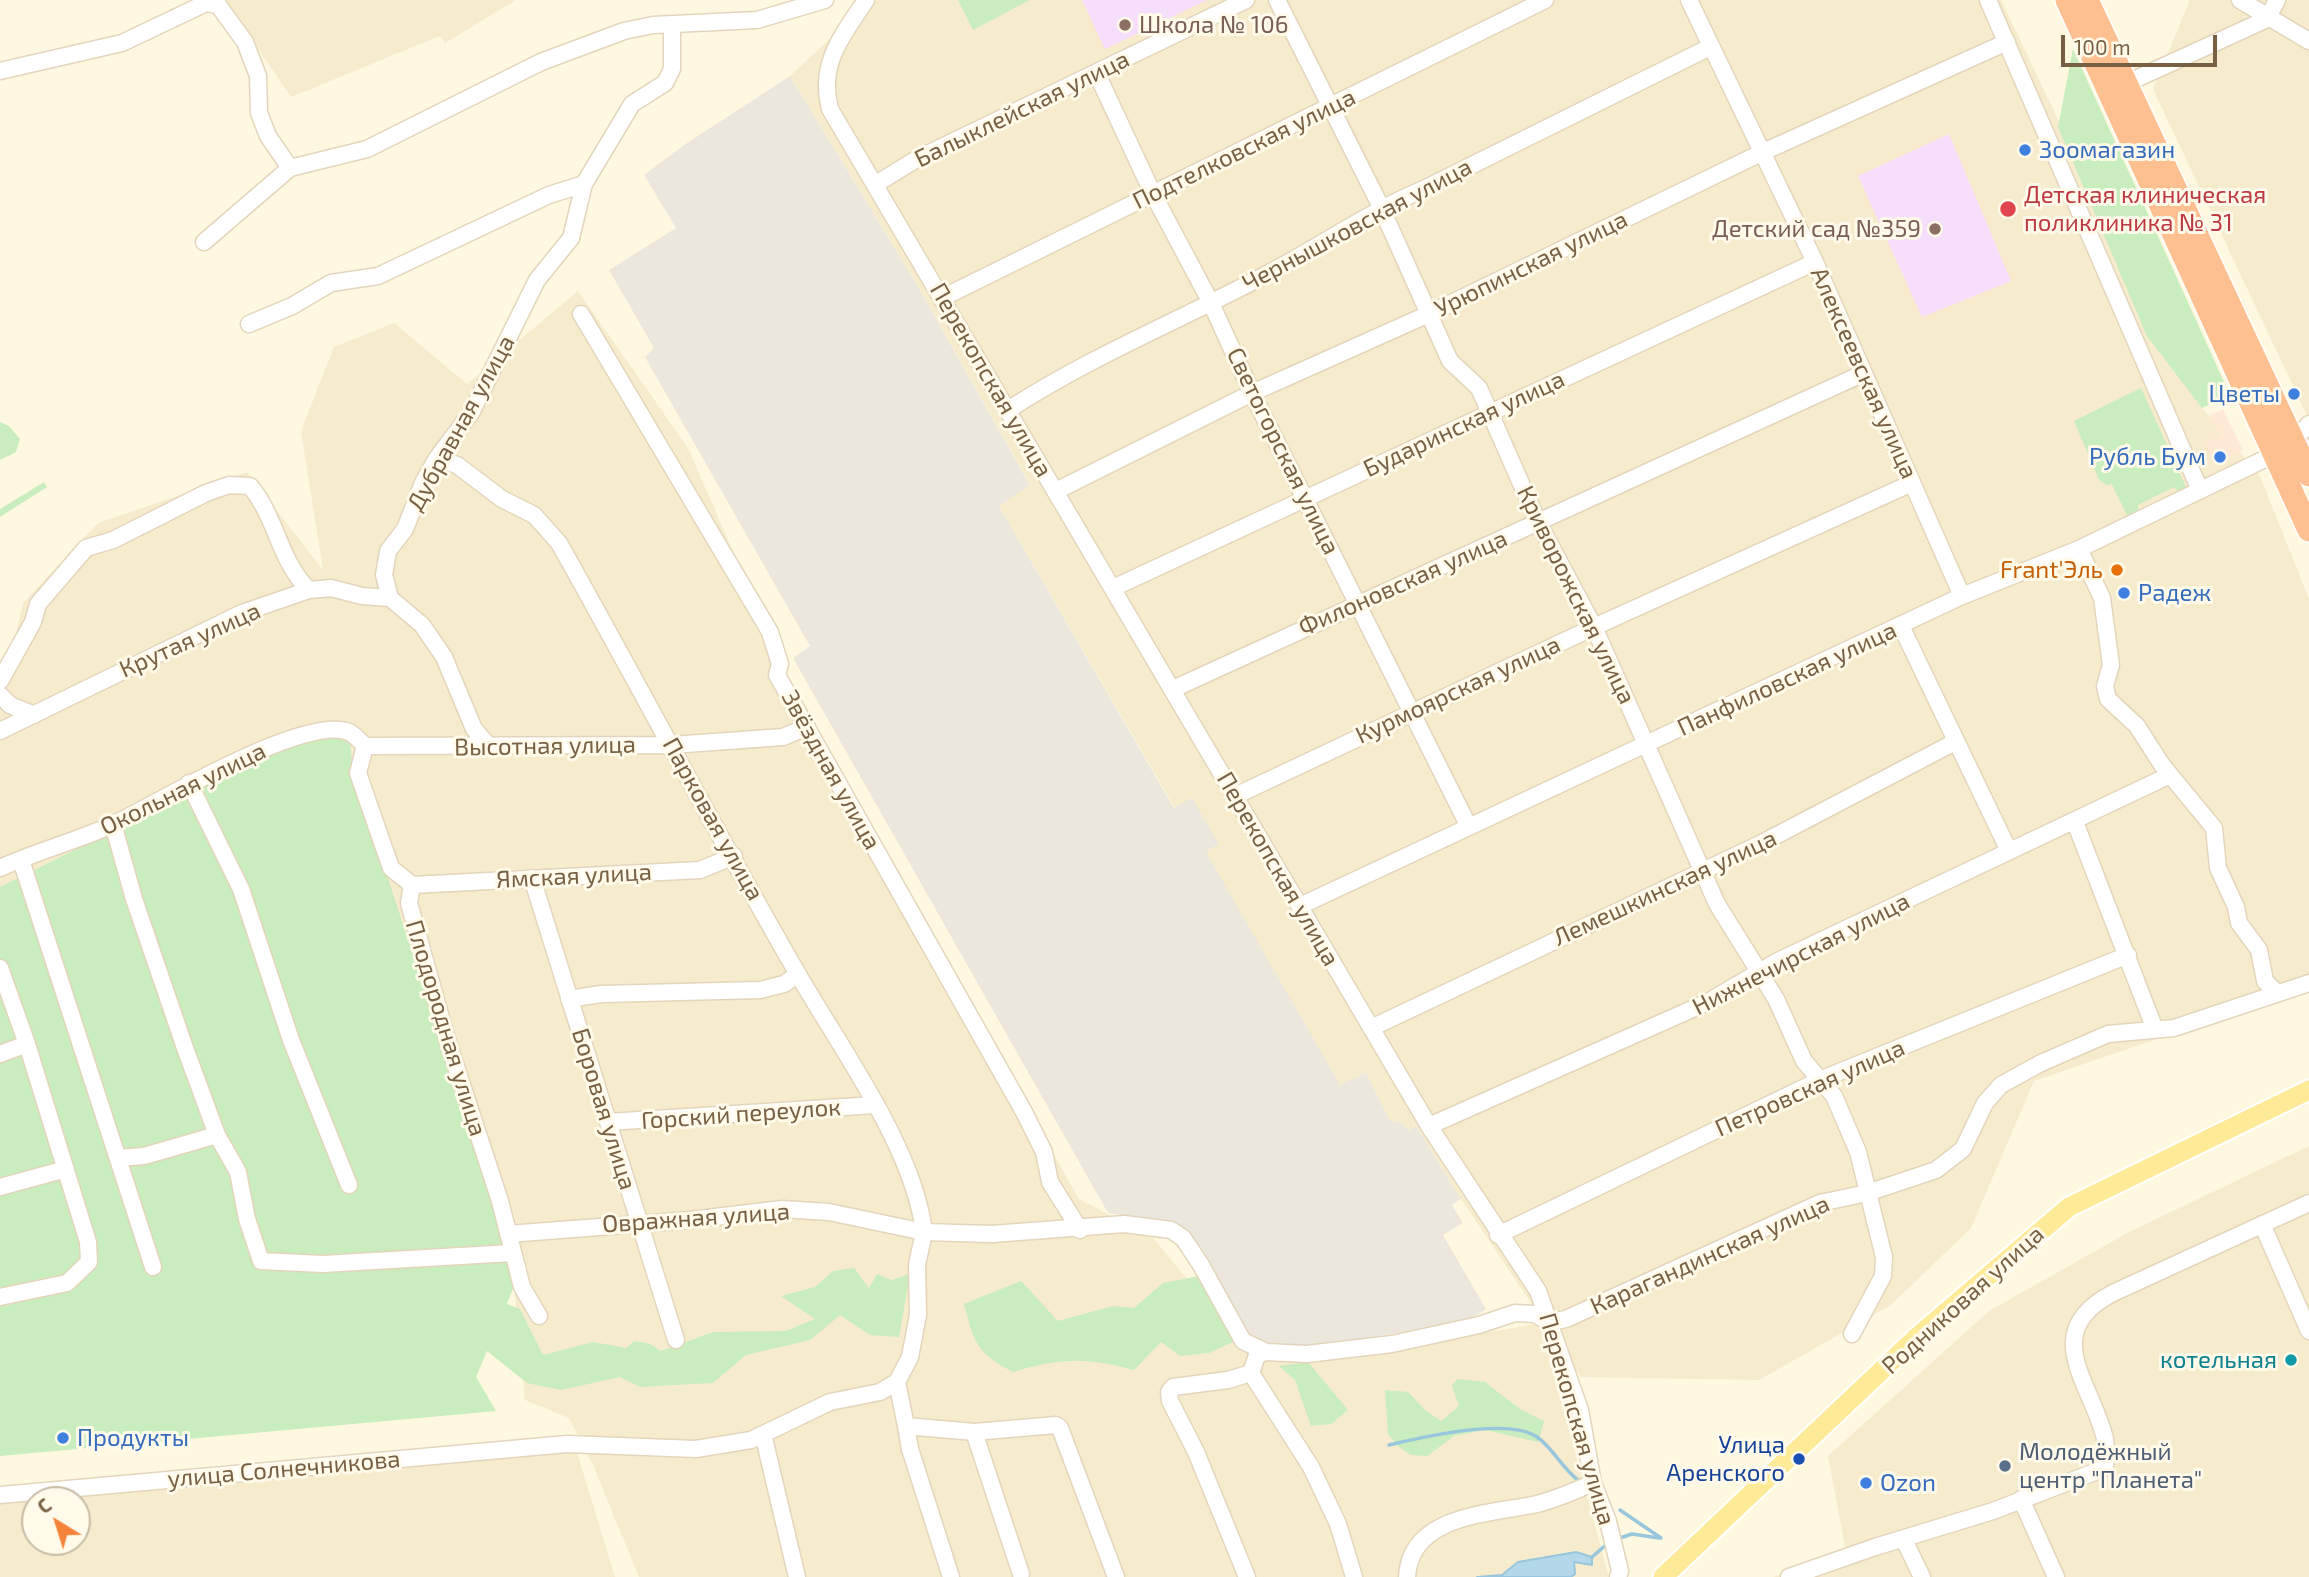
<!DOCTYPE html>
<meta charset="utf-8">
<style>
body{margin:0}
#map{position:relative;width:2309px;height:1577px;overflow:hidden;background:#fef8e0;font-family:"Exo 2",sans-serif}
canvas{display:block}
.north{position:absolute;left:21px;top:1486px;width:70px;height:70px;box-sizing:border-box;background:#fffae9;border:2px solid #c9bca7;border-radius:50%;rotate:322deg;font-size:19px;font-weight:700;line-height:28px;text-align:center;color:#786045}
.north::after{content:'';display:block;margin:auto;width:24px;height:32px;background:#f58339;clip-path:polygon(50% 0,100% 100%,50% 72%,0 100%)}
.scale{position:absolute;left:2061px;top:35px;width:156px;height:32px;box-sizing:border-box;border:4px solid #786045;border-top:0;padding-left:9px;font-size:21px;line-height:24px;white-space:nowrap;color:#786045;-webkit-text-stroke:5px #fffae9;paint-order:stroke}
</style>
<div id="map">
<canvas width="2309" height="1577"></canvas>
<div class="north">С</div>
<div class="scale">100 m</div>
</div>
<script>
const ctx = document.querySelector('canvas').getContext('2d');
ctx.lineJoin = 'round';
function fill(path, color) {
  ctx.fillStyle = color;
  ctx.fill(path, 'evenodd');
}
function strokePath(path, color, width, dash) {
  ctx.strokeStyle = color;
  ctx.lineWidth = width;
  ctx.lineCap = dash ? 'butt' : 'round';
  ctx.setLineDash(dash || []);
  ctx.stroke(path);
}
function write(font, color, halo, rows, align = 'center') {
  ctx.font = font + ' "Exo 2",sans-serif';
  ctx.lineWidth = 6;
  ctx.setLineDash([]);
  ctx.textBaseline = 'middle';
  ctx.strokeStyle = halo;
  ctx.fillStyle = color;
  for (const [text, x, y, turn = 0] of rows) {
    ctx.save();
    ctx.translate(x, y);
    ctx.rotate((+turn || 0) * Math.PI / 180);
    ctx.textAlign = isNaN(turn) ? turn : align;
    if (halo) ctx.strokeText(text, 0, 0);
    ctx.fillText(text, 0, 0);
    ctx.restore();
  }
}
fill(new Path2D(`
 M225,0H516L445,43L440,36L291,97Z
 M871,0H2001L2163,339L2202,408L2259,474L2309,599V987L2034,1081L1971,1228L1891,1305L1759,1380L1581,1377L1461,1199L1416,1126L1408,1131L1390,1122L1366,1073L1340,1086L1205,852L1219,844L1175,808L999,506L1030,484L917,285L790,76Z
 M2190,0H2309V420L2153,89Z
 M578,291L688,448L796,697L1079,1199L1153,1238L1249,1354L1490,1332L1540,1323L1609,1577H639L593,1465L569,1418L525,1400L514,1286L121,827L0,887V704L23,603L98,523L247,472L323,570L301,431L334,347L394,323L467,384Z
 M2309,1146V1577H1773L1846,1552L1828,1456L1989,1311L2129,1232Z
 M572,1436L615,1577H0V1489ZM35,1500H77V1542H35Z`), '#f7ebce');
fill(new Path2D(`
 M2223,409L2243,450L2215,464L2205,443L2220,435L2210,415Z`), '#ffe8d4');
fill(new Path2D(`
 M790,76L917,285L1030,485L999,506L1174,808L1192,798L1219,844L1206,852L1340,1085L1366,1073L1390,1121L1403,1123L1408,1131L1416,1126L1461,1199L1452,1205L1463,1223L1443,1235L1486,1309L1469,1320L1323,1346L1262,1347L1251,1343L1168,1223L1108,1213L793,658L810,646L645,357L654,348L609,270L676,228L644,175L684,145Z`), '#ece7dc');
fill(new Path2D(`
 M1082,0H1207L1105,49Z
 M1949,134L2011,281L1922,317L1858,176Z`), '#f5ddfb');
fill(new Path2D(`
 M958,0H1030L973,30Z
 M2073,49L2230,395L2202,408L2147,336L2058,127Z
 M2141,388L2186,487L2178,491L2174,487L2138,505V511L2128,517L2111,483L2108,486L2099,480L2074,421Z
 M0,422L9,426L20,439L16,452L0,460Z
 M44,482L47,487L0,517V509Z
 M327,734L350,743L353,771L478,1154L514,1286L507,1304L520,1309L543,1355L593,1342L626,1348L634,1341L650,1344L661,1351L713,1332L786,1331L815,1319L781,1296L815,1287L833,1271L854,1268L869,1288L877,1274L891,1280L910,1274L899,1337L870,1335L840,1315L810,1340L746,1355L713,1383L640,1387L620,1377L561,1390L527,1383L487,1351L476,1377L496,1411L0,1456V887L121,827L248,758Z
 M1199,1276L1235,1341L1209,1353L1180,1356L1161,1342L1134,1370C1084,1357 1062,1358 1013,1372C977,1353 974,1343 964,1304L1021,1281L1058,1321L1113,1306L1134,1308L1163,1283Z
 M1308,1362L1348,1410L1331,1424L1311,1426L1295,1380L1279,1366Z
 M1457,1379L1485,1382L1520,1409L1544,1421L1538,1442L1485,1430L1454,1436L1427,1456L1411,1455L1399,1447L1388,1434L1385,1390L1408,1392L1425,1410L1441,1421L1459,1406L1452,1386Z`), '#c9edbe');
const water = new Path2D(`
 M1576,1552L1592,1557V1565L1574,1562L1575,1574L1571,1577H1477L1502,1575L1518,1562Z`);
fill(water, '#b3d8ea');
strokePath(water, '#98c6dc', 2);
strokePath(new Path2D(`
 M1389,1445C1422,1437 1508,1417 1537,1437C1553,1448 1562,1468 1578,1480
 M1620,1510L1661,1538
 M1617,1539L1632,1534L1659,1538
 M1592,1557L1607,1544`), '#98c6dc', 3.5);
const minor = new Path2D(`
 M866,0C842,36 818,64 830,109L1429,1126L1538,1291L1580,1410L1593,1483L1608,1521L1620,1571L1618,1577
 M1277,0L1381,207L1450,361L1479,388L1538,522L1594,627L1717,904L1776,999L1804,1061L1834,1096L1858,1152L1884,1257L1883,1276L1852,1334
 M1689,0L1815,262L1962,596
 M1988,0L2199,488
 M2240,0L2309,41
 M0,71L122,43L206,3L218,5L245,42L258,76L259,113L268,136L290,168
 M1097,74L1153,194L1210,301L1252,393L1469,827
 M2127,83L2267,19L2277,0
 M876,184L915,160L1246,0
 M204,242L290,168L367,149L541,62L624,31L653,25L757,20L825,0
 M942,298L1545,0
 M581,314L770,632L780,664L777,675L1024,1112L1044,1152L1050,1182L1080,1230
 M249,324L292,306L331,283L378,276L549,195L584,184
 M1008,410C1091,356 1183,319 1269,273C1322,245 1369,212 1424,189L1710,47
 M437,458L457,465L502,499L534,515L559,543C640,687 716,833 799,976C841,1049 914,1148 924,1232L829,1212L782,1209L690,1220L508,1234
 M1056,491L1252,393L1431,313L1761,153L2007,42
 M2079,549L2102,598L2111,665L2105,686L2108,699L2137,726L2162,765L2214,828L2218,868L2236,907L2239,923L2259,950L2265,981L2277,993
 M1113,588L1815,262
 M1901,626L2009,851
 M0,681L33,622L38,604L86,548L113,540L206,493L229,485L250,486C277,518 279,561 309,590
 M1173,689L1864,373
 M0,695L10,705L34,715
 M0,731L242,613L309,590L331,588L362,596L390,598
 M365,746L358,773L391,868L412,885L409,903L446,1036L500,1201L522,1287L539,1316
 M365,746L672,745L783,737L807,727
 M490,747L474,729L444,657L422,625L390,598L384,575L388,551L405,529L423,483L437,458L471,413L537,280L571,238L584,184L632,104L665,83L672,69V26
 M189,783L241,889L291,1040L349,1185
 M1235,796L1594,627L1912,483
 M2075,822L2154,1027
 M113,824L134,899L185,1048L217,1135L238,1172L247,1219L261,1261L323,1264L512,1253
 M21,860L153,1267
 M0,868C37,851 77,841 114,824C158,803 305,714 349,732C355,735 361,742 365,746
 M532,878L676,1340
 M412,885L700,870L734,856
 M1300,906L1962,596L2079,549L2275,454L2293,442L2309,424
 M0,968L27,1044L88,1242L89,1262L67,1283L0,1297
 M569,999L601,994L760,990L784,984L798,974
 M1371,1028L1760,844L1955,742
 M0,1054L27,1044
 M608,1122L875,1105
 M1429,1126L1708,1002L1778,961L2170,775
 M118,1158L144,1156L217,1135
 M0,1187L66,1169
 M2262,1224L2309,1331
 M1498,1235L1822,1079L2128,955
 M1251,1373L1311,1467L1338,1524L1354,1577
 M897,1382L906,1426L974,1432L1056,1425L1060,1428L1116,1577
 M906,1426L910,1449L951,1577
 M974,1432L1021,1574
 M763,1434L797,1577
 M0,1495L567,1444L696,1449L751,1440L830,1402L880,1392L897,1382L910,1357L918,1315L917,1265L924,1232L992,1234L1124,1224L1171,1230L1183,1238L1201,1265L1243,1341L1266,1352
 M2021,1499L2056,1577
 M1904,1540L1922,1577
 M1247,1577L1196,1452L1170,1401L1169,1392L1173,1387L1228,1380L1251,1373L1257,1355L1266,1352L1307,1354L1392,1344L1479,1325L1515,1313L1535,1314L1549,1322L1566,1319L1820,1203L1867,1193L1936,1170L1963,1149L1985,1103L2001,1085L2041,1063L2108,1034L2174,1028L2309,983
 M1407,1577C1410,1514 1491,1514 1537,1504C1556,1499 1575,1491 1593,1483
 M1789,1577L1875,1547L1993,1511L2105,1468C2106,1457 2107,1445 2104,1435C2090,1382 2039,1331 2113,1293L2309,1203`);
const major = new Path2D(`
 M1663,1577L1917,1337L2069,1207L2309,1090`);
const highway = new Path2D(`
 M2067,0L2309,530
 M2087,0L2309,475`);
strokePath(minor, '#e3d5bb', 19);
strokePath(major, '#fff', 23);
strokePath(highway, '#fff', 26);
strokePath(minor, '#fff', 16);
strokePath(major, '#ffea97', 19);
strokePath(highway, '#ffc091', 23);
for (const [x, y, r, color] of [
 [1125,25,7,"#8d6e63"],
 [2025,150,7,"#3f7fe0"],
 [2008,209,9,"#e0444e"],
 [1935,229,7,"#8d6e63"],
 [2294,394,7,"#3f7fe0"],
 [2220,457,7,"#3f7fe0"],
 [2117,570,7,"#e8710a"],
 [2124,593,7,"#3f7fe0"],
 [2291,1360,7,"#0f9aa8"],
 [63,1438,7,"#3f7fe0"],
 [1799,1459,7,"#1a4fb4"],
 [2005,1466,7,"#5c6f8a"],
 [1866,1483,7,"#3f7fe0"]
]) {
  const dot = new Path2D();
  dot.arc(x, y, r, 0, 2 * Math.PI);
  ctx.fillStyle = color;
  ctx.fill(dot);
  strokePath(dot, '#fffae9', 2.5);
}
write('24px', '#785e54', '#fffae9', [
 ["Школа № 106",1139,25],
 ["Детский сад №359",1921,229,"right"]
], 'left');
write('24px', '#786045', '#fffae9', [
 ["Балыклейская улица",1022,109,-26],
 ["Подтелковская улица",1244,149,-26],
 ["Чернышковская улица",1357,225,-28],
 ["Урюпинская улица",1531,264,-26],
 ["Алексеевская улица",1864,373,66],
 ["Перекопская улица",991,380,60],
 ["Дубравная улица",461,423,-61],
 ["Бударинская улица",1464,424,-25],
 ["Светогорская улица",1283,451,64],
 ["Филоновская улица",1403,583,-24],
 ["Криворожская улица",1576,595,64],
 ["Крутая улица",190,640,-24],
 ["Панфиловская улица",1787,679,-25],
 ["Курмоярская улица",1458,690,-25],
 ["Высотная улица",545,746,-1],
 ["Звёздная улица",831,770,61],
 ["Окольная улица",183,789,-26],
 ["Парковая улица",713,819,61],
 ["Перекопская улица",1278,869,60],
 ["Ямская улица",574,876,-3],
 ["Лемешкинская улица",1665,888,-25],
 ["Нижнечирская улица",1801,954,-27],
 ["Плодородная улица",446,1028,73],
 ["Петровская улица",1810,1088,-24],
 ["Боровая улица",604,1109,73],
 ["Горский переулок",741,1114,-4],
 ["Овражная улица",696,1218,-4],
 ["Карагандинская улица",1710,1255,-24],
 ["Родниковая улица",1963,1300,-42],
 ["Перекопская улица",1577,1419,74],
 ["улица Солнечникова",284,1469,-5]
]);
write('24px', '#366cbe', '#fffae9', [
 ["Зоомагазин",2039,150],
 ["Цветы",2280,394,"right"],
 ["Рубль Бум",2206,457,"right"],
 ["Радеж",2138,593],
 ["Продукты",77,1438],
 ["Ozon",1880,1483]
], 'left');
write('24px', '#be3a42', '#fffae9', [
 ["Детская клиническая",2024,195],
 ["поликлиника № 31",2024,223]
], 'left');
write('24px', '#c56008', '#fffae9', [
 ["Frant'Эль",2103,570]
], 'right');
write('24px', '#0d838f', '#fffae9', [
 ["котельная",2277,1360]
], 'right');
write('24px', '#164399', '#fffae9', [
 ["Улица",1785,1445],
 ["Аренского",1785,1473]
], 'right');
write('24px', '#4e5e75', '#fffae9', [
 ["Молодёжный",2019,1452],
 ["центр \"Планета\"",2019,1480]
], 'left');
</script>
